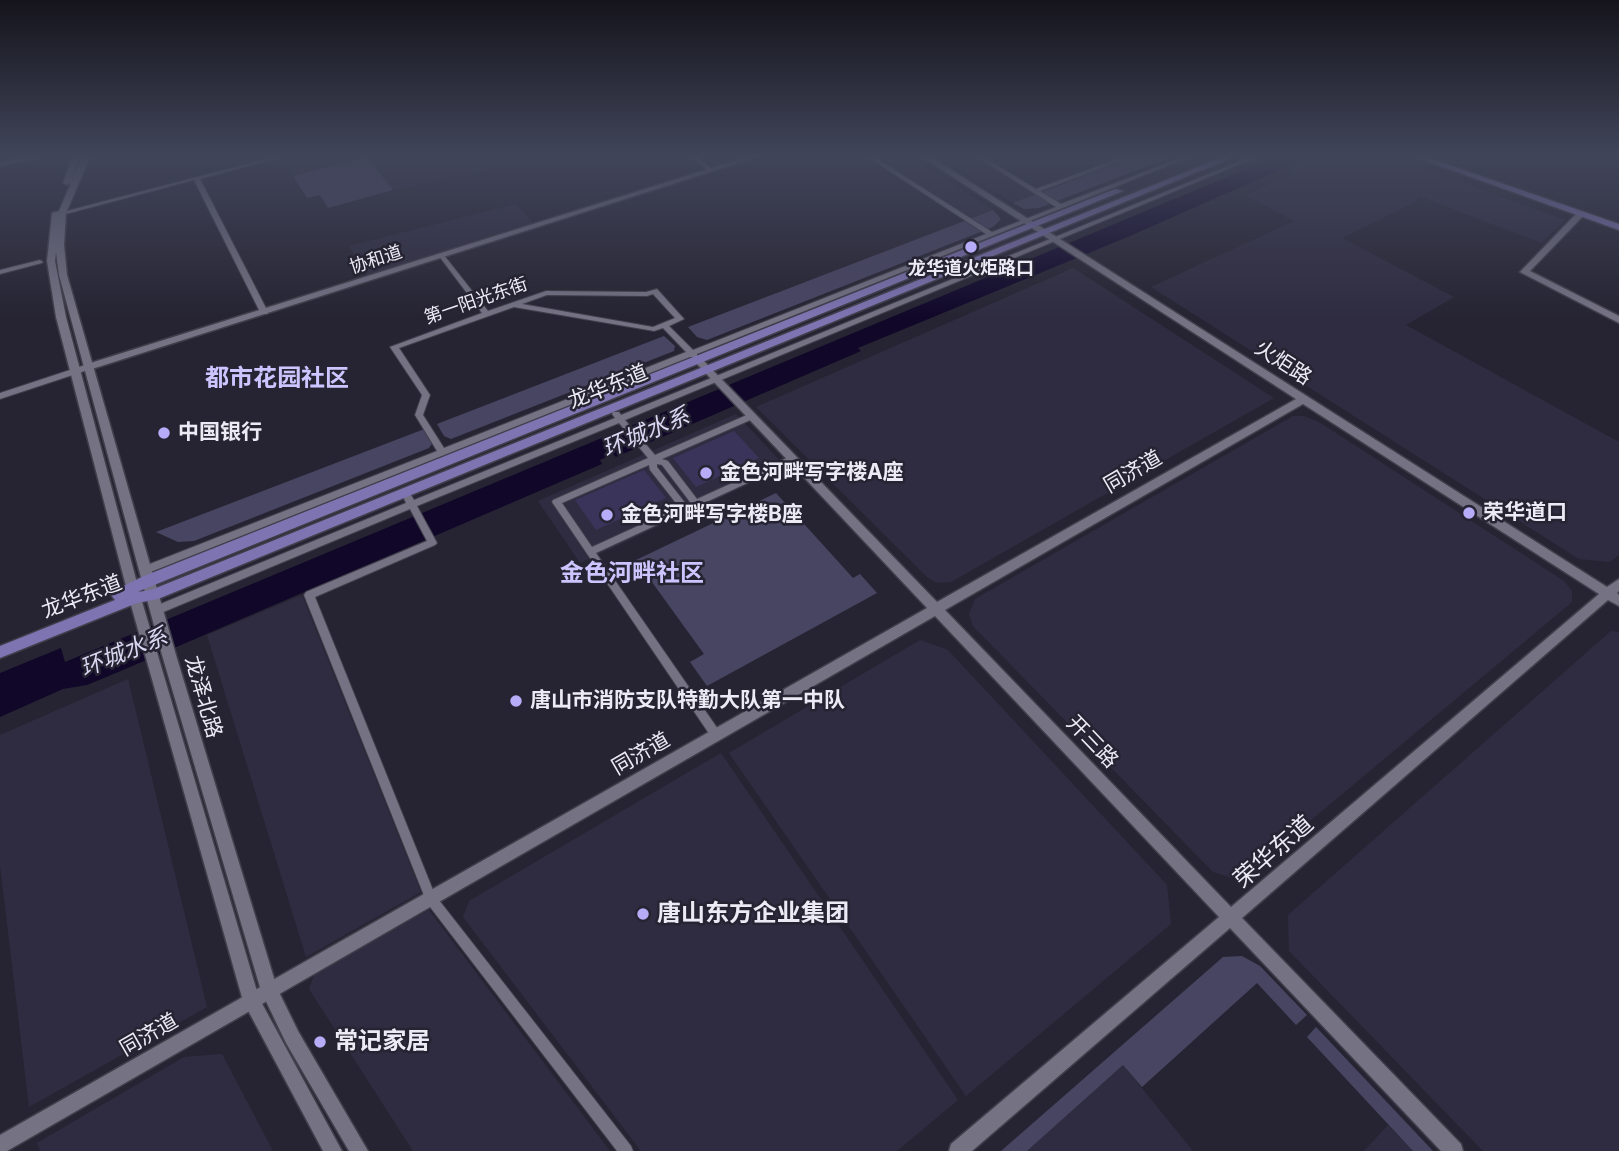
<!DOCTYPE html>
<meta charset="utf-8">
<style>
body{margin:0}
canvas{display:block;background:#262432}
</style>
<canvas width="1619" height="1151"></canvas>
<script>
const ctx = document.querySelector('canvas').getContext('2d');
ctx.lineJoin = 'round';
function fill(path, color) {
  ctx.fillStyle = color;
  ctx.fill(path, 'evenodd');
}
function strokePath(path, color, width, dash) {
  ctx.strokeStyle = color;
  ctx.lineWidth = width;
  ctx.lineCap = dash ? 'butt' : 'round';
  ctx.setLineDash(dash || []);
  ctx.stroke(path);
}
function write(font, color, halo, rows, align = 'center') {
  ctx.font = font + ' Inter,"Noto Sans SC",sans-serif';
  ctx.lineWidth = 5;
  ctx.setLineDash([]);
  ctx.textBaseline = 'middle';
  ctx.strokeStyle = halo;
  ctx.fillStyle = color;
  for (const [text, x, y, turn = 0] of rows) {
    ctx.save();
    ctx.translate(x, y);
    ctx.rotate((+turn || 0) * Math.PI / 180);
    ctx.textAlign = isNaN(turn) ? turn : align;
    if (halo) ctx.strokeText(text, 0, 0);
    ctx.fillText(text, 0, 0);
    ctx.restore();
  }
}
fill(new Path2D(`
 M284,157H549L393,190L328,208L320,195L307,198L285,164Z
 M873,157H911L993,210L966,220Z
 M939,157H976L1037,194L1013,203Z
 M1309,157L1359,160L1390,157L1565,220L1541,243L1420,196L1413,203L1342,238L1454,297L1406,325L1619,442V555L1610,562L1579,559L1151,287L1294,221L1245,195L1295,173L1285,167Z
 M516,204L532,222L367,275L349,246Z
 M1073,268L1274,398L951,582L937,583L928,578L756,407Z
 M736,414L786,467L580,563L538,501Z
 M1293,416H1304L1319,422L1564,581L1572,591V602L1250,871L1232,878L1213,872L973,626L969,614L975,599Z
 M302,595L421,892L306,957L207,635Z
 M1611,631L1619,632V1151H1483L1289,951L1288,915Z
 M920,640L948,650L1167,885L1171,924L966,1096L729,753Z
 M128,679L207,1007L29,1107L0,865V735Z
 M721,753L958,1100L897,1151H641L463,917L469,901Z
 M429,910L610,1151H413L309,989L315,973Z
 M222,1054L273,1151H40L37,1143L184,1057Z
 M1123,1065L1193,1151H1027Z
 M1388,1125L1413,1151H1364Z`), '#2f2c41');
fill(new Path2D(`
 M367,157L393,190L328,208L320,195L307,198L293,176Z
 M1134,157H1171L1039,208L1024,209L1013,203Z
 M993,210L1001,219L993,227L707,340L697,337L688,327Z
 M664,336L675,346L674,351L451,439L444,436L437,424Z
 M427,428L434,441L429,448L194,541L178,542L156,532Z
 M776,493L853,578L860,574L877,593L707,686L690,662L704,654L636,560Z
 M1242,956L1260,966L1307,1015L1296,1025L1257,983L1142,1087L1123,1065L1027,1151H1001L1223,957Z
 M1316,1027L1433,1151H1413L1307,1037Z`), '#484562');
fill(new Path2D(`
 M1275,157H1309L1130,236L858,348L861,351L616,457L613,454L600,460L602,464L116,673L87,685L63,689L0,717V673L61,648L65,662Z`), '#100729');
fill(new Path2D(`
 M734,431L759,458L696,487L673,458Z
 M644,470L666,498L596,530L575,500Z`), '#3a345b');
const minor = new Path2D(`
 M274,157H282L200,179L268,312L267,314H261L194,180L62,215L59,213Z
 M691,157H697L714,170L709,171Z
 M868,157H874L992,232L1056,207L977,157H983L1036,189L1123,157H1130L1129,158L1040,191L1061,204L1183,157H1190L697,354V358L690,357L148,573H142L140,570L142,567L437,451L415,415L422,395L390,347L482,313L439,256V254H443L488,311L546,291L646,292L657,289L684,319L669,326L693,350L986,234ZM653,294L675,318L653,327L522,304L547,295L647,296ZM514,307L654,331L663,328L686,352L444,448L423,415L430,395L399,348Z
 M1250,157H1257L625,420L655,455L749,414H755L756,416L755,418L662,459L668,461L697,499L789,457H795L796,459L795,461L596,553L720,732L722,735L720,738L716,740L712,738L552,502L553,500L648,458L619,423L417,506L437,543L435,545L315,597L435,895L631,1146L633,1151H617L427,903L304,595L306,592L427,541L410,509L161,613H153L152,610L153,607L406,503L401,492L402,490H408L414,500L615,418L612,414L613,412H619L621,415ZM657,464L662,465L690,502L686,504L657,467ZM649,465L650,470L679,507L592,547L562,503Z
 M40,260L43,262L42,263L0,274V270Z
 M85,365H91L92,367L91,369L0,399V393Z`);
const tertiary = new Path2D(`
 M747,157H757L92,369L88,370L83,367L84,365Z
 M922,157H931L1607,587L1619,579V591L1617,593L1619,595V606L1608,600L1242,918L1461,1144L1463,1151H1441L1230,928L972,1151H949L951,1144L1219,917L935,616L7,1151H0V1135L927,608L696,363V359H702L937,602L1296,399ZM1303,404L1599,594L1231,907L945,610Z
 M1578,212L1585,214L1530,271L1619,316V323L1520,272Z`);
const secondary = new Path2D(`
 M29,157H44L0,166V162Z
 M72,157H80L71,182L82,157H90L66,213L64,245L67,275L176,655L277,988L298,1031L368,1151H349L286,1043L261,991L162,655L59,275L56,252L55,261L66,317L141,598L259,998L342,1151H323L243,1001L129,598L56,317L47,261L52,213L59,211L71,183L67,185L63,183Z`);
const primary = new Path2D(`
 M1223,157H1234L158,599L137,603L0,658V646L115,600L111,595L113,591L144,576L1115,189L1123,191L137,592L151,590Z
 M1415,157H1426L1619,224V230Z`);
strokePath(minor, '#403e4a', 2);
strokePath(tertiary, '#403e4a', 3);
strokePath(secondary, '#403e4a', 3);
strokePath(primary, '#403e4a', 3);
fill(minor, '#747283');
fill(tertiary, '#747283');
fill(secondary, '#747283');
fill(primary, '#7e74b2');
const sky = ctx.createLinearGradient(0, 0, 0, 318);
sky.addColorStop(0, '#15141c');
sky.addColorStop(0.49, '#41455a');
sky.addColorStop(1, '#41455a00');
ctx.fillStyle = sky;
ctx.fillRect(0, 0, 1619, 318);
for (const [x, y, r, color] of [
 [971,247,7,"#b6acf8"],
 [164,433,7,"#b6acf8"],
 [706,473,7,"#b6acf8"],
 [1469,513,7,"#b6acf8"],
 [607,515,7,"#b6acf8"],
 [516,701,7,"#b6acf8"],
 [643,914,7,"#b6acf8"],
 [320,1042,7,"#b6acf8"]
]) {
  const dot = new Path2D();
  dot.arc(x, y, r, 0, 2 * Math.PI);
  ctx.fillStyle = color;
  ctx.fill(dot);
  strokePath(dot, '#262432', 2.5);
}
write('18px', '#ecebf5', '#262432', [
 ["协和道",376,260,-18],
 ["第一阳光东街",476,301,-19]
]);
write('bold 18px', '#ecebf5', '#262432', [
 ["龙华道火炬路口",971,269]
]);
write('21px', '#ecebf5', '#262432', [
 ["火炬路",1283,363,33],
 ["龙华东道",608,387,-22],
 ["同济道",1133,472,-30],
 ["龙华东道",82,597,-21],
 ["龙泽北路",203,697,74],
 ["开三路",1092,742,46],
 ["同济道",641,754,-30],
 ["同济道",149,1035,-30]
]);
write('bold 21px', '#ecebf5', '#262432', [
 ["中国银行",178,433],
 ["金色河畔写字楼A座",720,473],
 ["荣华道口",1483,513],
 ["金色河畔写字楼B座",621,515],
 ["唐山市消防支队特勤大队第一中队",530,701]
], 'left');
write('italic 23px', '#dad7f3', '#262432', [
 ["环城水系",646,433,-23],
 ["环城水系",124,653,-22]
]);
write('bold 24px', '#ccc5ff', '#262432', [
 ["都市花园社区",277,379],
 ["金色河畔社区",632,574]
]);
write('24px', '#ecebf5', '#262432', [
 ["荣华东道",1274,852,-41]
]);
write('bold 24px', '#ecebf5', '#262432', [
 ["唐山东方企业集团",657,914],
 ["常记家居",334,1042]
], 'left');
</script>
